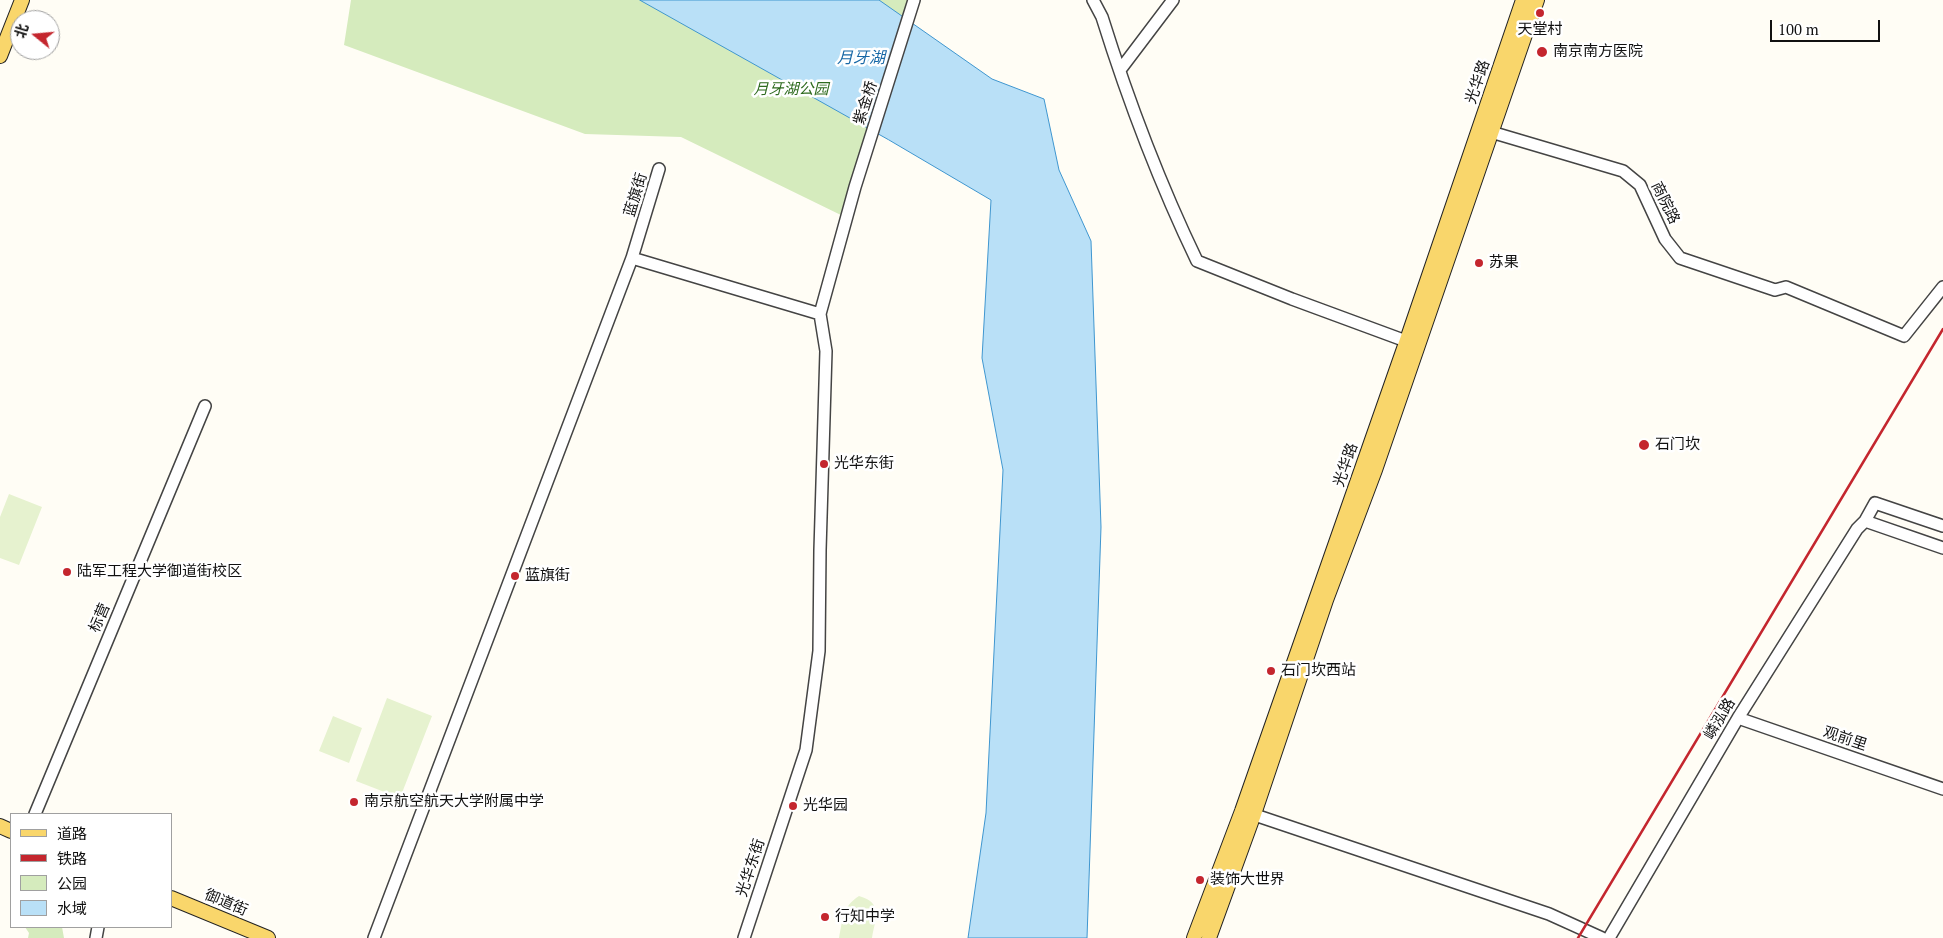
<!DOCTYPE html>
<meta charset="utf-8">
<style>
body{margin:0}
#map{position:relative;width:1943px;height:938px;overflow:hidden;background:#fffdf5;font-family:"PT Serif","Noto Sans SC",serif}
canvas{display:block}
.legend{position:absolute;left:10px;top:813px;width:162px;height:115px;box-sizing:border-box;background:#fff;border:1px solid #a0a0a0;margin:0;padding:6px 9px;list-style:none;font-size:15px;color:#111}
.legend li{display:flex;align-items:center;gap:10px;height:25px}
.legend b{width:25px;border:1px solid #a0a0a0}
.north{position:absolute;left:10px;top:10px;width:50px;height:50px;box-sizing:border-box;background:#fff;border:1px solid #a0a0a0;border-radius:50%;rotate:287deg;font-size:14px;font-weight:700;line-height:20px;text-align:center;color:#111}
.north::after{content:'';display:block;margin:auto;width:18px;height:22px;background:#c4262e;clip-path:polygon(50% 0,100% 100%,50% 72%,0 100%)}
.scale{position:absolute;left:1770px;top:20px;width:110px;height:22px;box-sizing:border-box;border:2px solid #111;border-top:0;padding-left:6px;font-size:15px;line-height:18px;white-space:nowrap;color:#111;-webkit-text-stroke:4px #fff;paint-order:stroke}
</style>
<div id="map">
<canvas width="1943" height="938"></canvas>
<ul class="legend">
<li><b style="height:6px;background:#f9d66b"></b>道路</li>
<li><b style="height:6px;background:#c4262e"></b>铁路</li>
<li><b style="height:14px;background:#d5ebbd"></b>公园</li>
<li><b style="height:14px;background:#b9e0f7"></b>水域</li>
</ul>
<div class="north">北</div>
<div class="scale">100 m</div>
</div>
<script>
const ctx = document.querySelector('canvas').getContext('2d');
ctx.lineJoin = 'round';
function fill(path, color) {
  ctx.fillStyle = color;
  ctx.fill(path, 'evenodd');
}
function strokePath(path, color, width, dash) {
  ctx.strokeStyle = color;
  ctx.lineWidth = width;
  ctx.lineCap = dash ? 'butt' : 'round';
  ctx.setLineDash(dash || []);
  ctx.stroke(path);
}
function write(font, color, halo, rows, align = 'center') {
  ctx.font = font + ' "PT Serif","Noto Sans SC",serif';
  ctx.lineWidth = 5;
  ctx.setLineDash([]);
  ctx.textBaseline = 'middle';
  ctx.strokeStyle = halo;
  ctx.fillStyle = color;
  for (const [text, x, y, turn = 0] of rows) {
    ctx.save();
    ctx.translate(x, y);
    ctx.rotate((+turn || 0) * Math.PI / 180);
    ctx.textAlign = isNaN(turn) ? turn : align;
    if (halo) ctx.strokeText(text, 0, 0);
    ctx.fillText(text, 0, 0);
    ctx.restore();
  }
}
fill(new Path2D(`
 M351,0H914L847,218L681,137L585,134L344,45Z
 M25,927H62L64,938H28L29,933Z`), '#d5ebbd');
fill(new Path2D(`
 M9,494L42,507L19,565L0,558V517Z
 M387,698L432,716L400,798L356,781Z
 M333,716L362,728L349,763L319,751Z
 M859,896C884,903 875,919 872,938H839C843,919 842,907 859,896Z`), '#e6f2cf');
const water = new Path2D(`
 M640,0H879L992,79L1044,99L1059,170L1091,241L1101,527L1087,938H968L986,813L1003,470L982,358L991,200L889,140Z`);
fill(water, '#b9e0f7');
strokePath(water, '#3f96cf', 1);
const minor = new Path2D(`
 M1093,0L1102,17C1128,100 1159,182 1197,261L1292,299L1414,344
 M1120,70L1173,0
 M1491,132L1623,171L1640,185L1665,239L1680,258L1775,290L1786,287L1904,336L1943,287
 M632,258L820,314
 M1943,526L1875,503L1865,521L1943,548
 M1738,718L1943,789
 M1246,812L1549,914L1602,938
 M35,814L205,406
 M96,938L98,927
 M374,938L632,258L659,169
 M744,938L806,750L819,651L820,550L826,351L820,314L855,187L914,0
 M1609,938L1738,718L1857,529L1865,521`);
const major = new Path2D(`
 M0,56L22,0
 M0,826L11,831
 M171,898L268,938
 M1194,938L1242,811L1407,340L1523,0
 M1209,938L1254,814L1326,600L1375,470L1537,0`);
strokePath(minor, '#444', 14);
strokePath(major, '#222', 16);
strokePath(minor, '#fff', 11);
strokePath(major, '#f9d66b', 14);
strokePath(new Path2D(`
 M1578,938L1943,329`), '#c4262e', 2.5);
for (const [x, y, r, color] of [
 [1540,13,5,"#c4262e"],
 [1542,52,6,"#c4262e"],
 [1479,263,5,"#c4262e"],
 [1644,445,6,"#c4262e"],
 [824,464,5,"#c4262e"],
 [67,572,5,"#c4262e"],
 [515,576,5,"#c4262e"],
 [1271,671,5,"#c4262e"],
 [354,802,5,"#c4262e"],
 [793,806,5,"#c4262e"],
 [1200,880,5,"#c4262e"],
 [825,917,5,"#c4262e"]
]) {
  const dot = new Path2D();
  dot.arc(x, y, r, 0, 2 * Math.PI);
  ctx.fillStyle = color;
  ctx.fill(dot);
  strokePath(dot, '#fff', 2);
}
write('15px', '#111', '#fff', [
 ["天堂村",1540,30,"center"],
 ["南京南方医院",1553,52],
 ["苏果",1489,263],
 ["石门坎",1655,445],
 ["光华东街",834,464],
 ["陆军工程大学御道街校区",77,572],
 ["蓝旗街",525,576],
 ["石门坎西站",1281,671],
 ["南京航空航天大学附属中学",364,802],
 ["光华园",803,806],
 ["装饰大世界",1210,880],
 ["行知中学",835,917]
], 'left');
write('15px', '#111', '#fff', [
 ["光华路",1478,82,-71],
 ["紫金桥",866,103,-72],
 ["蓝旗街",636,195,-73],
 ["商院路",1665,203,64],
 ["光华路",1346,465,-71],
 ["标营",100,618,-67],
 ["嶙泓路",1720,719,-59],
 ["观前里",1845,739,19],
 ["光华东街",751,868,-72],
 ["御道街",226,903,23]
]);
write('italic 15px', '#2f6b1f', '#fff', [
 ["月牙湖公园",791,90]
]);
write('italic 16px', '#1768a6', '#fff', [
 ["月牙湖",861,58]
]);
</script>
